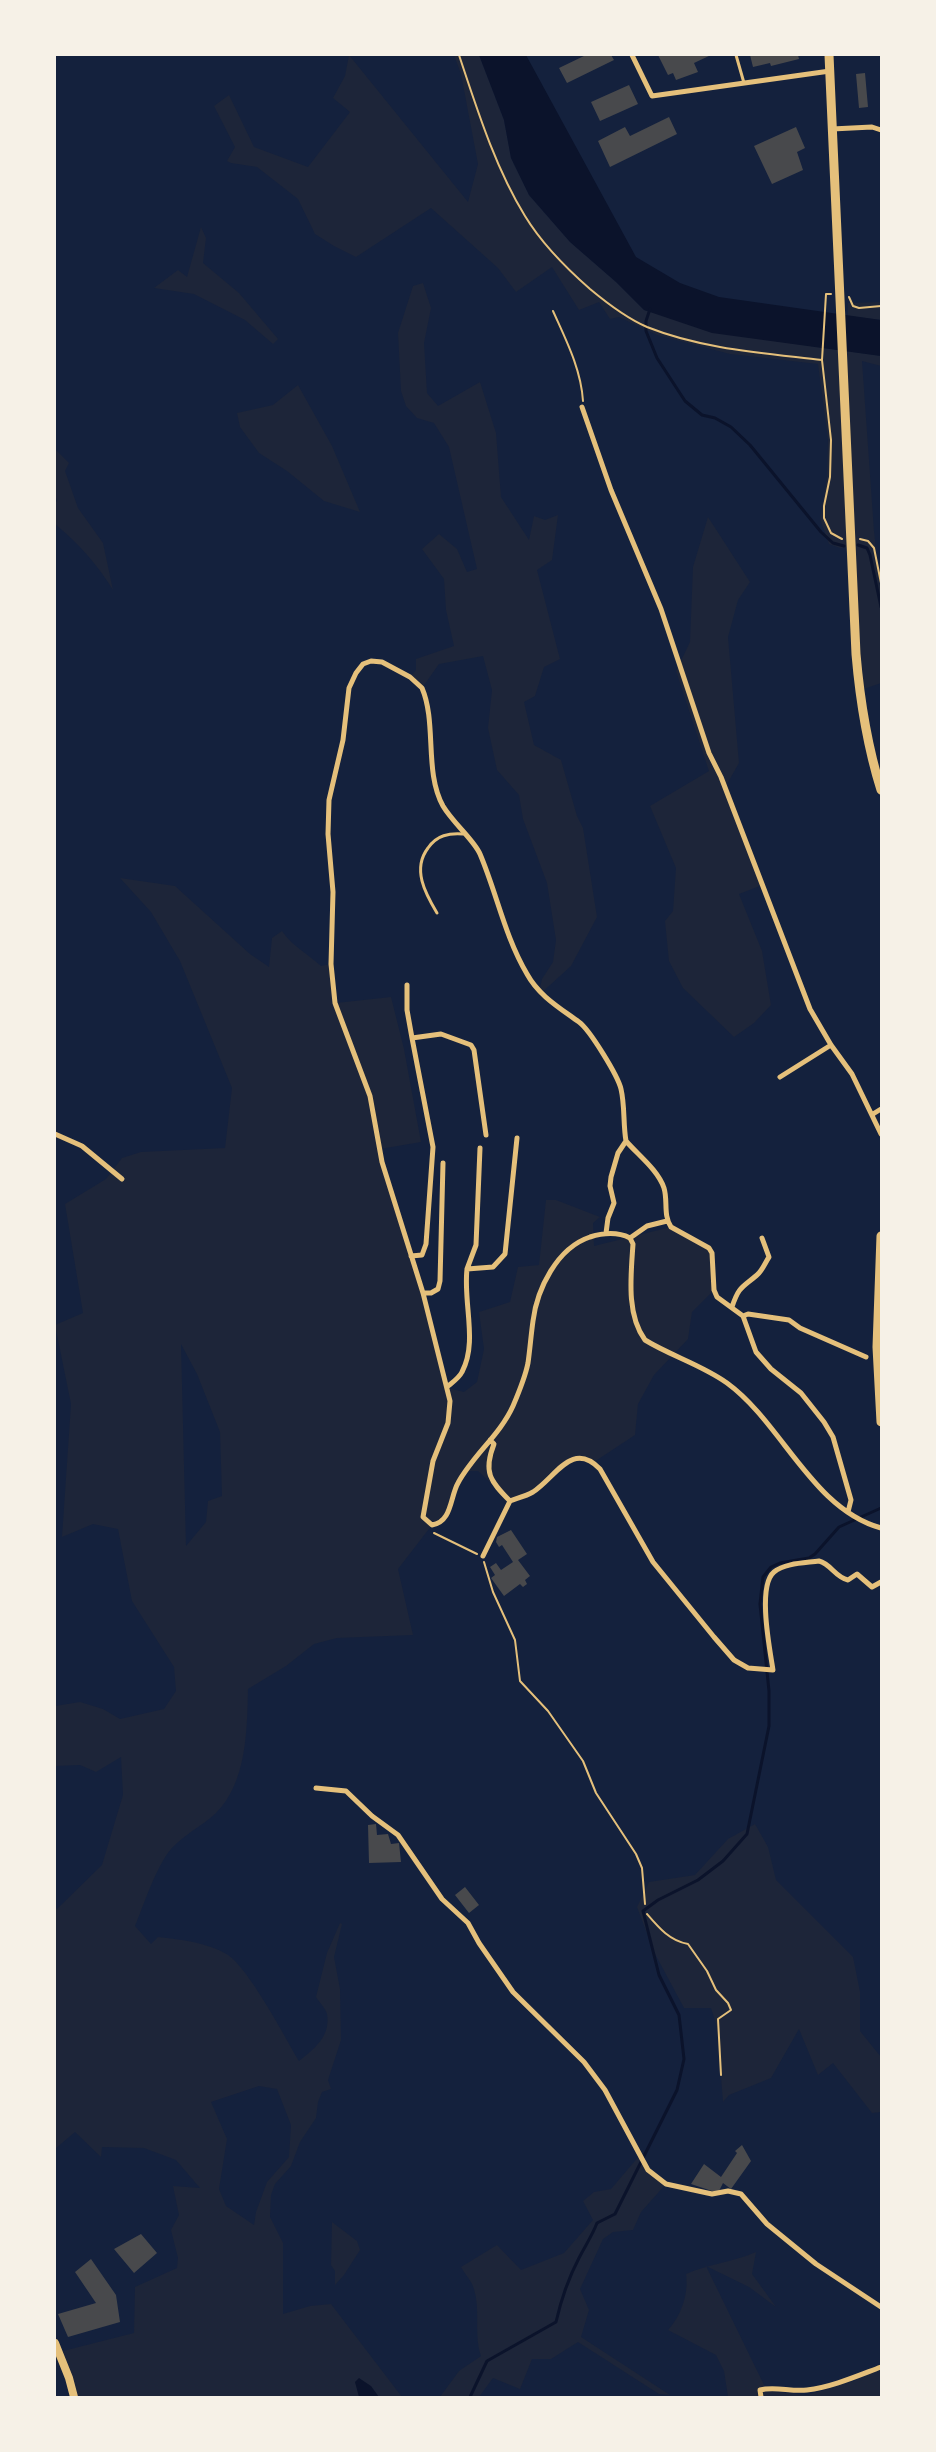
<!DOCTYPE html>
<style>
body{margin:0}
#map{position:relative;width:936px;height:2452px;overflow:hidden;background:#14213d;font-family:Commissioner,sans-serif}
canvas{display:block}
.frame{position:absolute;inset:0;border:56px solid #f6f1e7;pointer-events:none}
</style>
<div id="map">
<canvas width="936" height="2452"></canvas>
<div class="frame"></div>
</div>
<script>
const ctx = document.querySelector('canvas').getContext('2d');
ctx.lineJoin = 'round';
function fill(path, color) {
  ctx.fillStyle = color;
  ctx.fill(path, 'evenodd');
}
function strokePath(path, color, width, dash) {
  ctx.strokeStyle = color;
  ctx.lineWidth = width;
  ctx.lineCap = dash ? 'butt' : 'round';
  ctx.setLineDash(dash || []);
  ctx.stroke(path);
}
fill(new Path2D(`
 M349,55L468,202L478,164L461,74L454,55H479L504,120L511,158L529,195L570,242L616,282L644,310L776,341L881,356V366L862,361L874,531L881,595V683L864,689L851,547L840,548L829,544L820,519L827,477L828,440L818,364L730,354L657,335L619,317L610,319L599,302L579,310L552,267L516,292L498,268L431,208L356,257L334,246L315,234L298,199L257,167L231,163L227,161L235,147L214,106L229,95L254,147L308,167L350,112L333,98L345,76Z
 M201,227L206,238L203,263L239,293L278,339L273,344L245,320L194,294L154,288L178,270L187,277Z
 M423,283L431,308L424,343L427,393L438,406L480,382L496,433L501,497L529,540L534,516L545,520L558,515L552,560L537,570L560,659L544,667L535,696L524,702L534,745L561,760L577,816L583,828L597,917L571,966L538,996L542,979L553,962L556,940L547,883L523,819L519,795L497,770L488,728L492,690L483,656L439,664L422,688L410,677L416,670V659L454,646L446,610L444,579L422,549L439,534L457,549L467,572L477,569L449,447L434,423L417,418L406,406L401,391L398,333L413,286Z
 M881,302V320L848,316V303Z
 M298,385L332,446L360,512L324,501L287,471L259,453L240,427L237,413L273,405Z
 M55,449L69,463L65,471L78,508L103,543L113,590C97,564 79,544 55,524V503L57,501L55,495Z
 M708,517L750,582L738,600L728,637L739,763L727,784L765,884L739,894L762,951L771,1005L754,1023L734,1037L683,988L669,961L665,921L673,911L676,868L650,806L709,771L676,671L690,642L693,567Z
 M120,878L175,886L250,954L269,967L272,938L282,931C292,946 307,953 321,966L331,964L336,1003L391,997L404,1049L421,1142L380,1149L411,1256L444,1387L464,1392L477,1382L484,1349L479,1312L510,1302L518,1267L539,1265L546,1200H556L600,1217L593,1223L594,1246L671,1227L709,1248L714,1290L692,1312L688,1339L654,1375L638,1404L635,1435L594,1462L572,1458L532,1493L510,1501L478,1471H464L447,1514L432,1525L398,1569L413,1635L337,1638L314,1644L286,1666L248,1689C247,1730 247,1782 216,1813C199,1829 176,1838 164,1859C152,1879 144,1904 135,1926L151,1944L158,1937C182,1940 207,1942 228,1955C249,1969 285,2037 299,2061C314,2049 331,2036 327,2014C326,2009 319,2002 316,1997L327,1953L340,1923L342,1924L334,1957L340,1989L341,2040L328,2080L331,2089L322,2092L318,2102L316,2118L300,2142L291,2166L275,2184L271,2195L270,2217L283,2243V2314L310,2306L331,2304L402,2397H77L63,2351L134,2333L135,2287L177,2268L178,2258L171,2230L179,2215L173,2186L200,2188L176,2160L144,2148L102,2147L101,2157L75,2132L55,2149V1907L57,1909L102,1865L123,1795L121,1757L96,1772L80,1765L55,1766V1706L80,1702L103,1709L120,1719L164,1709L176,1691L174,1667L132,1601L118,1529L93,1524L62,1537L71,1404L55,1325L83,1313L65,1204L106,1179L122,1158L141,1152L225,1148L232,1088L180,961L151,912ZM181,1344L197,1374L220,1432L222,1496L208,1501L206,1522L186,1546ZM259,2086L277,2089L291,2125L289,2157L267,2182L256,2212L254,2225L226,2206L219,2189L227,2139L211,2102Z
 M755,1824L768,1847L776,1880L853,1957L860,1992V2031L881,2057V2112L872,2113L833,2063L818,2075L799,2029L771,2078L729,2095L723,2102L717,2027L711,2008H684L654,1952L637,1907L649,1882L695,1875L728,1839Z
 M640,2155L645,2165L666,2184L641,2212L633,2230L613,2232L603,2239L580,2289L589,2310L581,2337L670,2395L659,2394L578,2342L551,2359H532L520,2389L493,2378L479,2397H440L459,2371L481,2356C473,2333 482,2307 472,2284C469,2278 464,2273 461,2267L497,2245L521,2270L564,2253L593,2220L583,2201L594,2192L611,2189Z
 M332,2222L357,2241L360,2250L344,2275L335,2285V2271L331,2265Z
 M756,2252L752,2274L776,2307L749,2287L706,2266L767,2391L807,2395L854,2381L881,2368V2397H728L724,2371L716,2355L668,2330C681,2316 689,2294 686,2274C709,2264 733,2262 756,2252Z`), '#1d2539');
fill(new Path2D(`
 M479,55H526L636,257L680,283L719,297L881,320V356L712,333L644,310L616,282L570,242L529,195L511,158L504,120Z
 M359,2378L371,2386L379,2397H359L355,2382Z`), '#0b132b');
strokePath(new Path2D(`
 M650,309L646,321V331L657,358L685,401L702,415L715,418L731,427L750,445L821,532L833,543L844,546
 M858,545L867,548L870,555L881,607
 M470,2397L487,2361L556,2322C561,2300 568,2279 579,2258C585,2246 592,2236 597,2223L615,2214L677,2090L684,2059L679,2015L659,1975L643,1911L658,1900L698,1880L723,1861L747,1834L769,1726V1691L760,1604L763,1577L771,1567L780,1563L809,1558L815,1554L839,1527L881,1508`), '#0b132b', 3);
fill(new Path2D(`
 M586,55H611L614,60L567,83L559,68Z
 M658,55H711L694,63L698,72L676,80L673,73L668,75Z
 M750,55H798L799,59L771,66L770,63L753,67Z
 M865,73L868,107L859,108L856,74Z
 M629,85L638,104L600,121L591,102Z
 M669,117L677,134L610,167L598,141L625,127L630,136Z
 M796,127L805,148L797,152L803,170L772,184L754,146Z
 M511,1530L527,1554L518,1560L530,1576L525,1580L527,1584L523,1587L520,1584L504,1596L491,1578L495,1575L490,1567L496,1563L501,1570L513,1562L502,1545L499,1547L496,1542L497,1537Z
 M376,1824L377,1835L388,1834L391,1844L399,1843L401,1862L369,1863L368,1825Z
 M465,1887L479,1905L469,1913L455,1895Z
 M742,2145L751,2161L731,2189L723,2183L718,2193L691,2184L704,2164L721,2177L737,2153L735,2151Z
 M141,2234L157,2253L134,2273L114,2249Z
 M91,2259L116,2295L120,2322L68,2337L58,2314L96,2303L75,2272Z`), '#48494c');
strokePath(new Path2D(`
 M459,55C477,109 495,167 525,216C542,244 566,268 590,289C608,304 626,318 647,327C702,349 763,353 822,360
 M831,294H826L822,360L831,440L830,477L824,506V518L831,533L842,539
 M849,297L853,306L859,308L881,306
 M553,311C566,340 581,369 583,401
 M860,539L868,541L874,548L881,583
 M434,1533L477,1554
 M484,1562L493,1592L515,1640L520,1681L548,1711L583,1761L596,1793L636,1854L642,1868L645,1904
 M647,1914C659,1928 670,1941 688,1944L707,1971L716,1990L728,2003L731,2010L718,2019L721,2075`), '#e5c07b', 2);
strokePath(new Path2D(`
 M736,55L744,83
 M437,913C425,893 412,869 428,848C437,835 449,833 463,834`), '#e5c07b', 3);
strokePath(new Path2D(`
 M632,55L652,96L830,71
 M832,129L872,127L881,130
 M582,407L611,490L661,609L709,753L721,777L810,1009L831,1045L852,1074L881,1134
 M407,985V1010L412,1038
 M780,1077L831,1045
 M873,1114L881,1109
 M55,1134L82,1146L122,1179
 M480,1148L476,1245L467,1269L493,1267L505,1254L517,1138
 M606,1233L608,1218L614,1203L610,1186L611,1177L618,1153L626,1141
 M630,1238L647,1226L667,1221
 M411,1256L422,1255L426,1244L433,1147L412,1038L441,1034L471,1045L474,1050L486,1135
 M423,1293H431L438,1289L440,1281L443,1163
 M732,1307C739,1286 742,1288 757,1275C762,1271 765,1263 769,1257L762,1238
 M743,1316L748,1314L789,1320L800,1328L866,1357
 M448,1386C453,1382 459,1378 462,1372C478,1342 463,1303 467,1269
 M510,1501C518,1498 526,1496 533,1492C556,1477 572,1440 600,1469L653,1562L714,1637L734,1660L748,1668L773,1670C770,1650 757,1586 774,1572C785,1563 805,1563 819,1561C831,1564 835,1577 848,1580L857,1574L872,1587L881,1582
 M848,1512L851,1500L833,1437L824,1422L801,1393L771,1369L756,1352L743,1316L717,1297L714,1290L712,1253L709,1248L671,1227C663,1215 668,1201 664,1188C658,1170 638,1155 626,1141C623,1124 625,1106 621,1089C618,1076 590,1030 579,1022C560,1008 539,996 527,974C505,937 497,894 480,854C474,840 453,823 443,806C424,772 437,723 422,688L410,677L382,662L371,661L363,664L356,673L349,688L343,740L329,800L328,834L333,892L331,964L335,1003L370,1096L382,1162L423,1293L450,1401L448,1423L433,1461L423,1517L432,1525C452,1522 450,1497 458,1483C473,1455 500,1435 513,1406C519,1392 525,1378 528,1363C530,1349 531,1335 533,1321C537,1289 557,1248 590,1237C603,1233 618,1232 630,1238L633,1244C631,1275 626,1314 645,1340C671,1356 702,1365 727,1383C782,1423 812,1509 881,1528
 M483,1556L510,1501C490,1481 483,1472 494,1444L490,1440
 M316,1788L346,1791L372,1816L398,1835L442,1899L468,1923L479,1943L513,1992L584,2062L605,2090L648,2170L666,2184L712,2194L728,2191L741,2194L767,2224L816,2264L881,2307
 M761,2397L760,2390C775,2386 791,2392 807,2390C832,2387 857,2376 881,2367`), '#e5c07b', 5);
strokePath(new Path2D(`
 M55,2343L69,2378L74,2397`), '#e5c07b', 8);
strokePath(new Path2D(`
 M829,55L856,654C860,701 867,745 881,790
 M881,1236L877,1347L881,1422`), '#e5c07b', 9);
</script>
